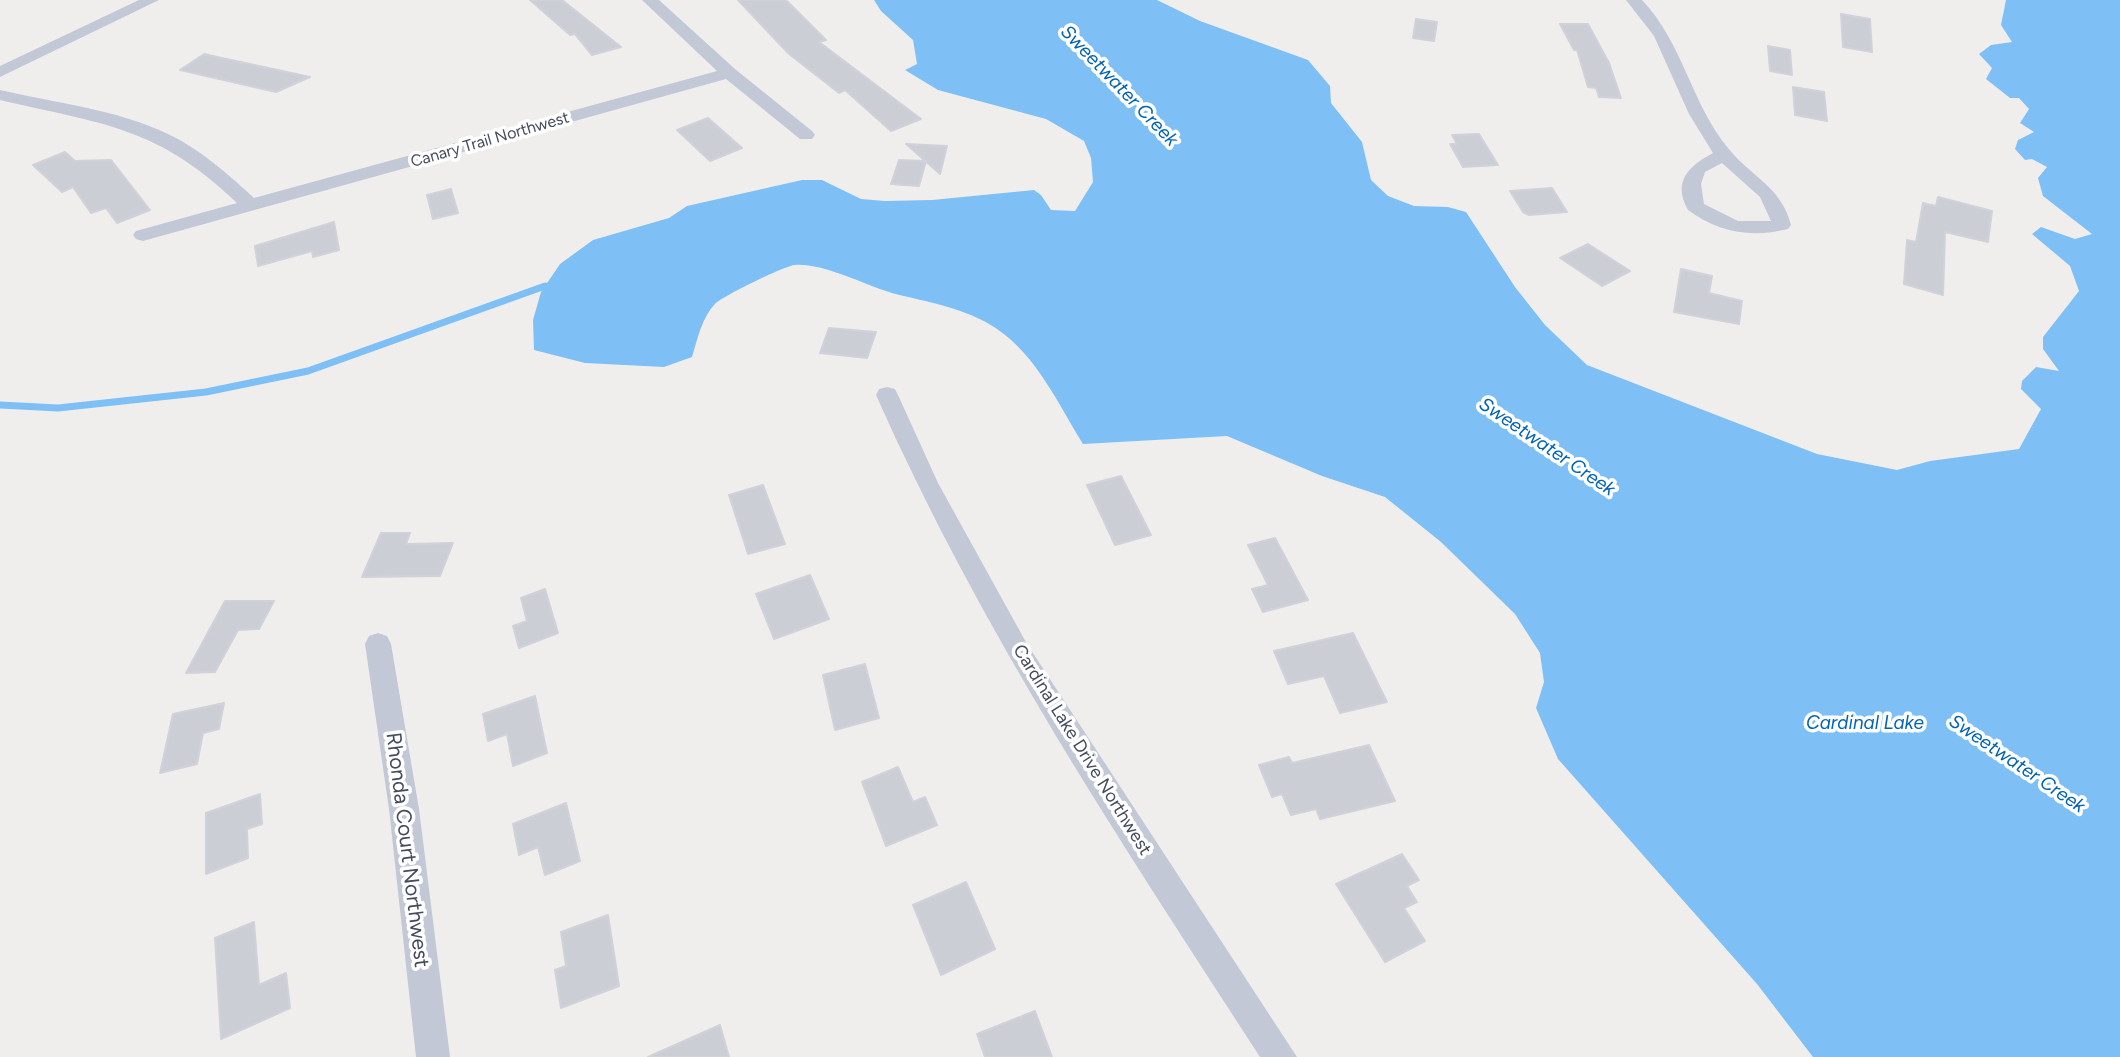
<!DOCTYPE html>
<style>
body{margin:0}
canvas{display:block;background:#f0eeed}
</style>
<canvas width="2120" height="1057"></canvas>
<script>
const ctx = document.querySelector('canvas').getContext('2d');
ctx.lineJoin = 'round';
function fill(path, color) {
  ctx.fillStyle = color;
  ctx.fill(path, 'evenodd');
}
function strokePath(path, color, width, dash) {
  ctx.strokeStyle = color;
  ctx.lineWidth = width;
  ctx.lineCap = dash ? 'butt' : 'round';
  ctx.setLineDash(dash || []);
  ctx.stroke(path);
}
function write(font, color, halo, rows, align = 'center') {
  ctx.font = font + ' Figtree,sans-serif';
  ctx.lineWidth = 7;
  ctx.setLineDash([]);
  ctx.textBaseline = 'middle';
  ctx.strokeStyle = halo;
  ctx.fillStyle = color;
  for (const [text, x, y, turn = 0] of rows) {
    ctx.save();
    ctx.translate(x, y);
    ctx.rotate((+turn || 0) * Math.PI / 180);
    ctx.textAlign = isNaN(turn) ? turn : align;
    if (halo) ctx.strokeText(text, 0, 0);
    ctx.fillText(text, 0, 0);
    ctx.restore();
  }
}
fill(new Path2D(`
 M874,0H1157L1200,21L1308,60L1330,86L1331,103L1362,142L1371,180L1388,196L1414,206L1448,207L1466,212L1515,287L1545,325L1587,365L1817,454L1897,470L1930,461L2019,449L2041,409L2021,389L2022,381L2036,367L2059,371L2043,349V337L2079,291L2070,266L2032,234L2041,227L2075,239L2092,234L2043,196L2038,178L2047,167L2032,159L2025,160L2015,149L2018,140L2034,132L2020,123L2029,109L2019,98H2010L1986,79L1992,68L1979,54L1991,45L2012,42L2001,25L2006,0H2120V1057H1813L1757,984L1558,759L1536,708L1544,682L1540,653L1515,614L1441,542L1385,497L1322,476L1227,436L1083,444C1059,405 1036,355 997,329C967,308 926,302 892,293C864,285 824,263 795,265C786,265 721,297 715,304C702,317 697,340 692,357L664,367L585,363L534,350L533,320L541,292L560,264L593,240L669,218L687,206L802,180H822L861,199L885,201L932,200L1034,190L1041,195L1051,210L1075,211L1093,182L1091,158L1084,141L1046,119L938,90L905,70L917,64L913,40L881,11Z`), '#7ec0f5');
strokePath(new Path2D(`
 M0,405L58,408L206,392L308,371L545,286`), '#7ec0f5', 7);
const building = new Path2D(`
 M530,0H562L621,47L592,55L575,34L570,35Z
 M738,0H786L826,40L819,42L921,119L891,131L845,90L839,93L789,54Z
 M1841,14L1870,19L1872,52L1843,47Z
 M1416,19L1437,22L1434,41L1413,38Z
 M1560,24H1588L1609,63L1621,98L1599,97L1596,88L1588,87L1577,50H1574Z
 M1768,46L1790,50L1792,75L1770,71Z
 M204,54L222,58L310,77L276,92L180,70Z
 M1793,87L1824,92L1827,121L1795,115Z
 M708,118L742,148L710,161L677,130Z
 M1479,134L1498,165L1463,167L1450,144H1457L1452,135Z
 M906,144L947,146L940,174Z
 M65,152L75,161L111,160L150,210L117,223L106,208L91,213L73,187L62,192L33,165Z
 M899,160L926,161L919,186L891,184Z
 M1552,188L1567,212L1529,215L1523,212L1510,191Z
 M451,189L458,213L433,219L427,195Z
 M1938,197L1992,211L1988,242L1945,232L1943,295L1904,284L1907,240L1916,242L1923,203L1936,206Z
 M334,222L339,250L313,257L312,251L258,266L255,246Z
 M1588,244L1630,271L1602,286L1560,258Z
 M1681,269L1712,276L1709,293L1742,301L1739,324L1674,312Z
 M829,328L876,332L867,358L820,353Z
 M1121,476L1151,535L1115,545L1087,485Z
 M763,485L785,544L748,554L729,495Z
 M381,533H410L406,544L453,543L440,576L362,577Z
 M1275,538L1308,600L1263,612L1252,589L1268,585L1248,545Z
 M810,575L829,619L774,639L756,594Z
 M545,589L558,633L519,648L513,626L527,621L521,598Z
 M225,601H274L259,629L238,630L215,672L186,673Z
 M1353,633L1387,702L1340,713L1324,676L1288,684L1274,651Z
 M865,664L879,718L835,730L823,675Z
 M535,696L547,753L513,766L507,734L488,741L483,714Z
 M224,703L219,729L203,733L197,764L160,773L173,714Z
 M1369,745L1395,801L1320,819L1316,809L1291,815L1282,794L1272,797L1259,765L1289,757L1292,763Z
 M898,767L913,802L925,797L937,825L886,846L862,782Z
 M260,794L262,824L247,829L248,858L206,874V813Z
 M566,803L580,861L545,875L538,847L519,855L513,824Z
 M1402,854L1419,880L1407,886L1417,902L1404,908L1425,941L1385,962L1336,884Z
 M966,882L995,949L941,975L913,905Z
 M608,915L619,986L561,1008L555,970L566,966L561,932Z
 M254,922L259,985L286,973L290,1008L221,1039L215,938Z
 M1035,1011L1052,1057H985L977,1034Z
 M720,1025L729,1057H648Z`);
fill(building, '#ccced6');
strokePath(building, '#d1d1da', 2);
fill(new Path2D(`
 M139,0H159L0,77V66Z
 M642,0H659L735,69L812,131L815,135L812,139H800L726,79L143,241L136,239L133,235L136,231L237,203C157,126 102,124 0,100V90C55,103 116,109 168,134C200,149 228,174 254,198L717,71Z
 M1626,0H1642C1683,43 1691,103 1728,148C1750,176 1782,187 1791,225L1788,229C1751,238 1719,233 1688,210C1672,181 1689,166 1713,153L1689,114L1654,36ZM1722,163L1760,197L1771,221H1738L1704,204L1701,184L1705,172Z
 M887,387L895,389L898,395L938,483L1027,644L1297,1057H1260C1119,839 982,634 876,395L879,389Z
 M378,633L387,636L391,644L419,809L450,1057H416L389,809L365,644L369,636Z`), '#c2c8d6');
write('16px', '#444b5d', '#fff', [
 ["Canary Trail Northwest",490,140,-16]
]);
write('18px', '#444b5d', '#fff', [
 ["Cardinal Lake Drive Northwest",1082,750,58]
]);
write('italic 19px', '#0063b4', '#fff', [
 ["Sweetwater Creek",1119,86,46],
 ["Sweetwater Creek",1547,447,34],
 ["Cardinal Lake",1865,723],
 ["Sweetwater Creek",2017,764,34]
]);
write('21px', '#444b5d', '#fff', [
 ["Rhonda Court Northwest",407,850,83]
]);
</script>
